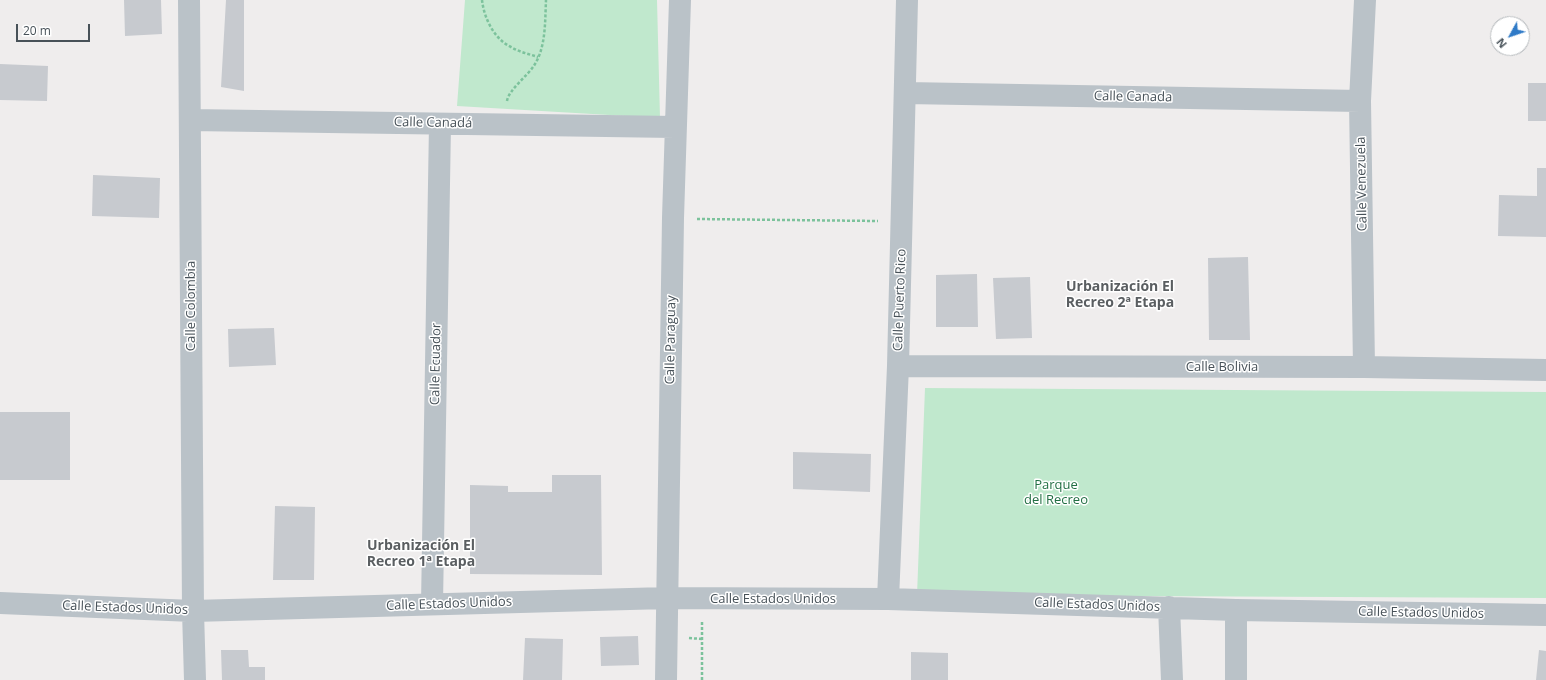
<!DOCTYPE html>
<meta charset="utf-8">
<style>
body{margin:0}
#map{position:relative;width:1546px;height:680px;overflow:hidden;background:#efeded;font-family:"Open Sans",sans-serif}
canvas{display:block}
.north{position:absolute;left:1490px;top:16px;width:40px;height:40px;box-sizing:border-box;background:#fff;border:1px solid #b5b9bc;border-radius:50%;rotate:230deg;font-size:11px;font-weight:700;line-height:16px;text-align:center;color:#475158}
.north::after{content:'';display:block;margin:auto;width:14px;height:18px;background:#2f7ac7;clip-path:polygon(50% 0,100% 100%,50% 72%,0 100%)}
.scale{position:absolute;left:16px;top:24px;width:74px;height:18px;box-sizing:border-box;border:2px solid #475158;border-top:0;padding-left:5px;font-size:12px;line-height:14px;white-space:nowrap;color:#475158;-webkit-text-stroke:3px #fff;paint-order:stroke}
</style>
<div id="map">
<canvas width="1546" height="680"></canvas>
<div class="north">N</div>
<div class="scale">20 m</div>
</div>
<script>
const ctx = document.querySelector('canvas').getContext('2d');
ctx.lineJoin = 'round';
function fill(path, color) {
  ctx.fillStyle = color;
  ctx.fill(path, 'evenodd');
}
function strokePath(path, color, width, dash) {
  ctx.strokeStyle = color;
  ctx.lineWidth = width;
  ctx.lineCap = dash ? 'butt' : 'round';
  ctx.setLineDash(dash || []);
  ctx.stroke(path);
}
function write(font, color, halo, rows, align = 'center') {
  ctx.font = font + ' "Open Sans",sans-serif';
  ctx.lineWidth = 3;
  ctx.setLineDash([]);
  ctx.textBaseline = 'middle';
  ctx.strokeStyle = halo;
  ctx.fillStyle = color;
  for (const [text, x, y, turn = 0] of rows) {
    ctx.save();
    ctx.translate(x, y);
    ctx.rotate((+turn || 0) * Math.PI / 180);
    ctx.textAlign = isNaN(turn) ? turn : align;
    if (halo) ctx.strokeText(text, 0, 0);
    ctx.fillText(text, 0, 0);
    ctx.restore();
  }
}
fill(new Path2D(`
 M465,0H657L660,118L457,106Z
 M925,388L1546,392V598L917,595Z`), '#c0e8cd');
fill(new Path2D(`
 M124,0H161L162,34L125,36Z
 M226,0H244V91L221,87Z
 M0,64L48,66L47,101L0,100Z
 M1528,83H1546V121H1528Z
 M1537,168H1546V237L1498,236L1499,195L1537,196Z
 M93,175L160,178L159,218L92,216Z
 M1248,257L1250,340H1209L1208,258Z
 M977,274L978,327H936V275Z
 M1030,277L1032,338L996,339L993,278Z
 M274,328L276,365L229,367L228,329Z
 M0,412H70V480H0Z
 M793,452L871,454L870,492L793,489Z
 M552,475H601L602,575L470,574V485L508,486V492H552Z
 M275,506L315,507L314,580H273Z
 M638,636L639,665L601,666L600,637Z
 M525,638L563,639L562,680H523Z
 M221,650H248L249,667H265V680H222Z
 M1539,650L1546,651V680H1536Z
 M911,652L948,653V680H911Z`), '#c7cacf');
strokePath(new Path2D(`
 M482,0C484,18 494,39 511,47C519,52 529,54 538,57
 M507,101C509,89 527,77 535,64C546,46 545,21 546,0
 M697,219L878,221
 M689,638L702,639
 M702,680V621`), '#7cc29c', 2.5, [3, 2]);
strokePath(new Path2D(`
 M189,0L193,611L195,680
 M906,93L1360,101
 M190,120L675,127
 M898,366L1364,367L1546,370
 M1364,367L1360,101L1365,0
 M888,599L898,366L907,0
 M0,603L193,611L666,598L888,599L1236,610L1546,615
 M432,604L440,124
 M1169,607L1172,680
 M666,680L673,218L680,0
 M1236,680V610`), '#bac2c8', 22);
write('13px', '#475158', '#fff', [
 ["Calle Canada",1133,97,1],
 ["Calle Canadá",433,123,1],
 ["Calle Venezuela",1362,184,-91],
 ["Calle Puerto Rico",900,300,-88],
 ["Calle Colombia",191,306,-90],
 ["Calle Paraguay",671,340,-89],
 ["Calle Ecuador",436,364,-89],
 ["Calle Bolivia",1222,367],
 ["Calle Estados Unidos",773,599],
 ["Calle Estados Unidos",449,604,-2],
 ["Calle Estados Unidos",1097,605,2],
 ["Calle Estados Unidos",125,608,2],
 ["Calle Estados Unidos",1421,613,1]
]);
write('13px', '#226f44', '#fff', [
 ["Parque",1056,485],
 ["del Recreo",1056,500]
]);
write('bold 14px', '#5a5e61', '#fff', [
 ["Urbanización El",1120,287],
 ["Recreo 2ª Etapa",1120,303],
 ["Urbanización El",421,546],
 ["Recreo 1ª Etapa",421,562]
]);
</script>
